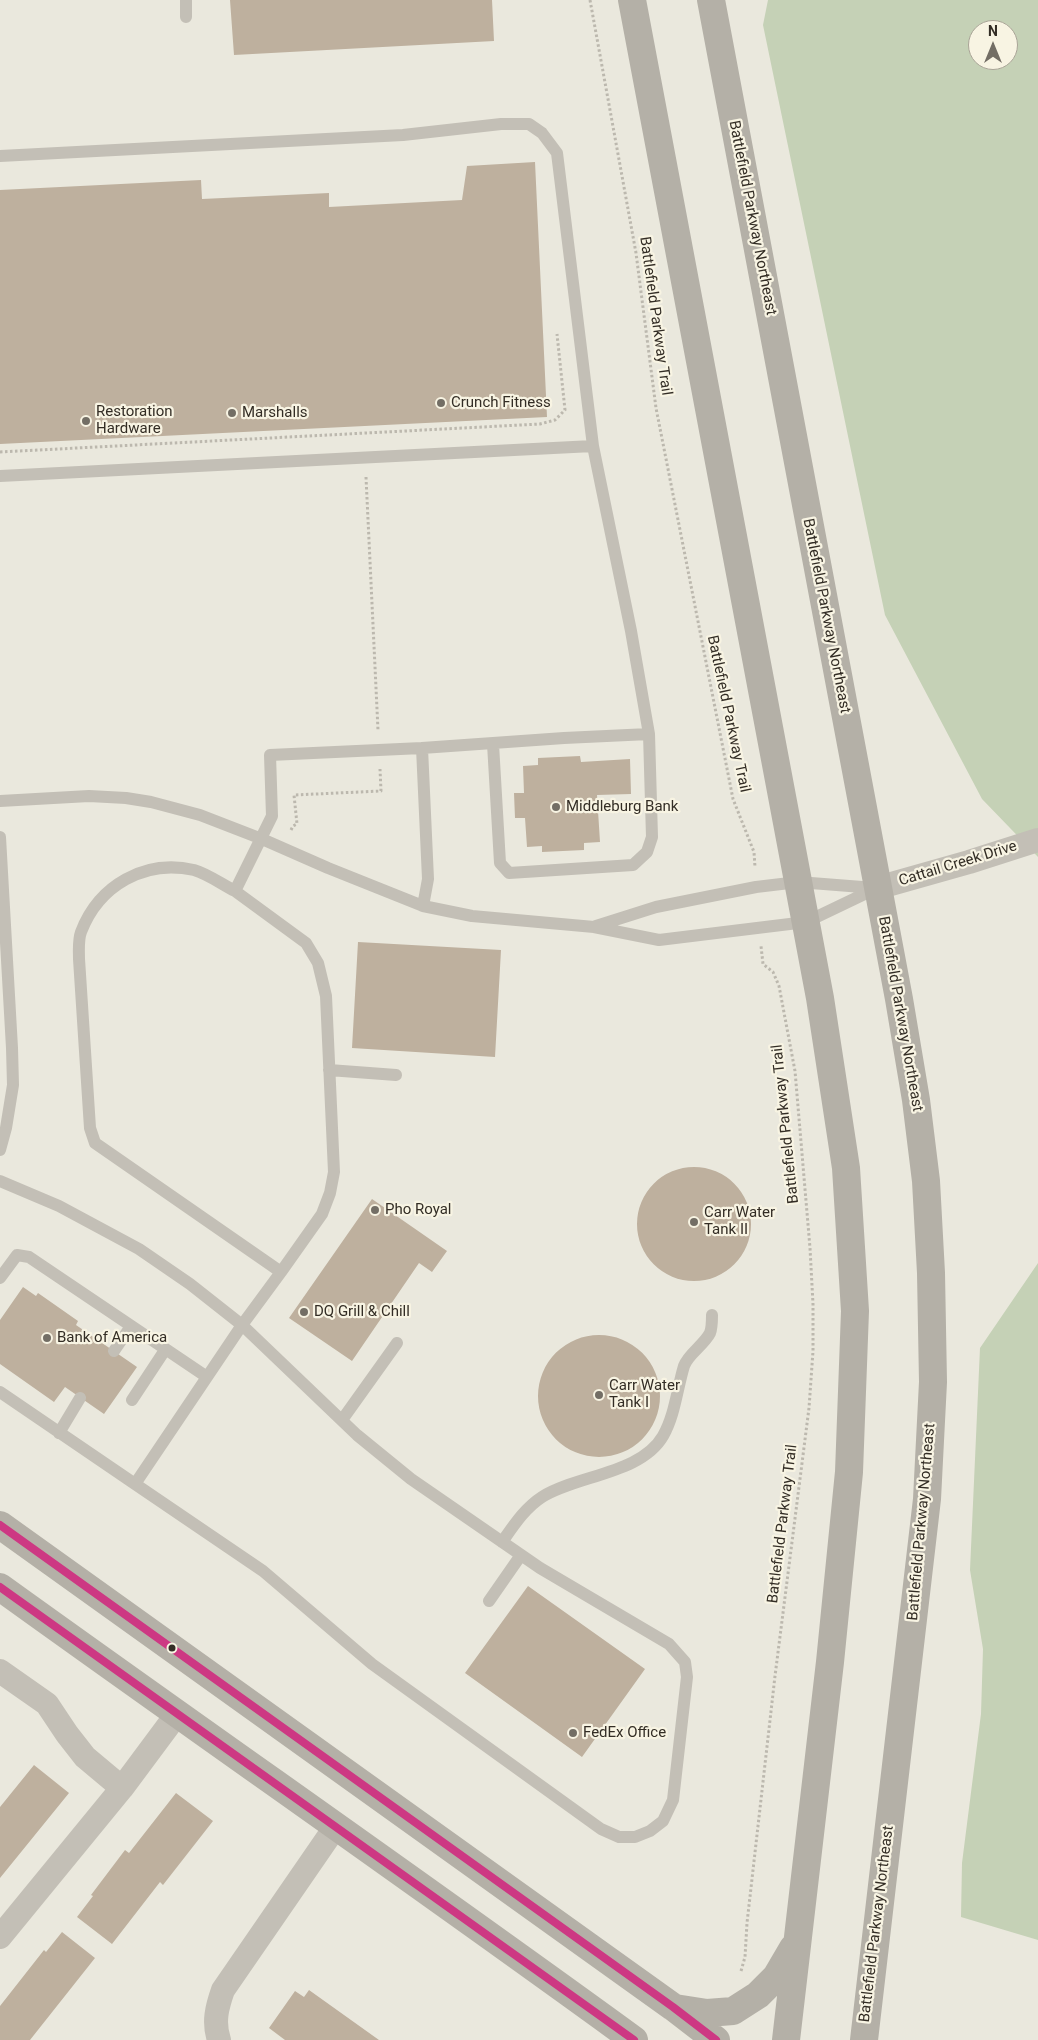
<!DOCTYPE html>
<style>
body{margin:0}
#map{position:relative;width:1038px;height:2040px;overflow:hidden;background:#eae8dd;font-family:Roboto,sans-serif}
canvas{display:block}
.north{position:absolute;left:968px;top:20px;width:50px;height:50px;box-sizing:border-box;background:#f8f4e3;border:1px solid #a9a497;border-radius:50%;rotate:0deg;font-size:14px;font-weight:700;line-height:20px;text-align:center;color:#332d25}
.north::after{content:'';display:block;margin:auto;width:18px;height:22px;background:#736e65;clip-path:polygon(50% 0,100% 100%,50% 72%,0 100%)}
</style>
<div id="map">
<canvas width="1038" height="2040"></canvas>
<div class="north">N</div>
</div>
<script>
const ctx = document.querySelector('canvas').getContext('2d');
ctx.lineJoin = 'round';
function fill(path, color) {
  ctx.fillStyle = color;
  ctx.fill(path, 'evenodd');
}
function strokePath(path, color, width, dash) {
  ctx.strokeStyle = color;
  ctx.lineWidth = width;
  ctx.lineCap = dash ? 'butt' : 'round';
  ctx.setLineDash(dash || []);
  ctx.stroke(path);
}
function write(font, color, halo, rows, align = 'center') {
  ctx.font = font + ' Roboto,sans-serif';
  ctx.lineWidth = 4.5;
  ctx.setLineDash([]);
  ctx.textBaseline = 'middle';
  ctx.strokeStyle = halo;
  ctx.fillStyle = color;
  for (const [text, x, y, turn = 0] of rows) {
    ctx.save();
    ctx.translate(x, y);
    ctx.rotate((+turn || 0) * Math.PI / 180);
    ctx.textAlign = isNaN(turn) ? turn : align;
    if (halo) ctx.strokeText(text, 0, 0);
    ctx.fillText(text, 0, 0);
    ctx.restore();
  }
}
fill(new Path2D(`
 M768,0H1038V857L982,799L885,615L763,25ZM978,30H1008V60H978Z
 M1038,1263V1940L961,1917L962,1863L981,1714L983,1649L970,1570L980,1348Z`), '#c5d1b6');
fill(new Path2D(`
 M230,0H492L494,41L234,55Z
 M535,162L547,417L0,444V190L201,180L202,199L329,193V207L462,200L467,166Z
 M580,756L581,762L630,759L631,794L597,795L600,842L584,843V850L542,852V846L527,847L525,818H515L514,793H524L523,766L538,765V758Z
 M358,942L501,950L495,1057L352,1048Z
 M637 1224a57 57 0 1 1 114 0a57 57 0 1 1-114 0Z
 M372,1199L447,1251L432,1272L419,1263L352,1361L289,1318Z
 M23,1287L36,1296L38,1293L78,1321L76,1325L137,1367L104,1414L65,1387L54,1402L0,1364V1320Z
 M538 1396a61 61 0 1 1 122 0a61 61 0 1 1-122 0Z
 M528,1586L645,1669L582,1757L465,1673Z
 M34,1765L69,1793L0,1878V1807Z
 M176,1793L213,1821L163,1885L160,1882L112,1944L77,1917L93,1896L91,1895L125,1850L129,1853Z
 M62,1932L95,1958L30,2040H0V2006L44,1950L46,1952Z
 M309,1990L379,2040H285L269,2028L295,1991L304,1997Z`), '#beb09e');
strokePath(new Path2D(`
 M590,0L636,253L656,408L733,799L754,852L755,867
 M0,452L540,424L555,420L565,410L557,334
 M366,477L378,730
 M291,830L293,826L297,824L294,795L381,791L380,769
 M741,1971L745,1957L747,1923L775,1676L809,1408L813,1351V1304L810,1248L795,1071L779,986L773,972L763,964L761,946`), '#bcb8ae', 3, [2.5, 2.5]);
strokePath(new Path2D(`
 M186,0V17
 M0,156L403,135L501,124H529L542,133L557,153L593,446L631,631L649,734L564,738L422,748L428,879L423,906
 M0,476L593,446
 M493,744L500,863L509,873L633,865L647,852L652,837L649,734
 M0,801L89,796L126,798L151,802L200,815L262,839L328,868L423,906L472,916L594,927L659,940L806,922L877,888
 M0,837L12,1048L13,1085L6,1128L0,1150
 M235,891L306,943L318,963L326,996L334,1172L330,1193L322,1214L281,1272L95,1143L90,1128L79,959C79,951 78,940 81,932C99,885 145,859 194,870C208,874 223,885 235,891L272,816L270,755L422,748
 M596,926L656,907L756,887L798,882L875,888
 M329,1070L396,1075
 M0,1181L59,1206L139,1249L190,1284L242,1325L357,1435L411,1479L540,1568L669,1644L685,1662L687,1677L673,1800L663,1821L650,1831L635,1837H619L601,1829L372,1664L263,1571L135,1484L242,1325L281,1272
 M0,1278L17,1255L29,1257L207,1377
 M114,1351L131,1326
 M0,1392L135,1484
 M132,1400L165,1350
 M342,1420L397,1343
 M59,1433L80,1398
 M502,1542C514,1525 525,1508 542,1497C577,1475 641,1474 663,1436C675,1415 677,1389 684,1366C688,1354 704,1345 710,1333C712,1328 712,1320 712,1315
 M489,1601L521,1555`), '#c3bfb6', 12);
strokePath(new Path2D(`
 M877,888L969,862L1038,840
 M0,1671L47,1704L67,1734L85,1757L122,1788
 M0,1937L122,1788L177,1714
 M219,2040C213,2022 217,2007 223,1990L336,1826`), '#c3bfb6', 24);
strokePath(new Path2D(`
 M632,0L820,998L846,1168L855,1311L849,1472L830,1662L786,2040
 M711,0L899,999L916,1100L926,1181L931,1273L933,1382L927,1499L864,2040
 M0,1525L673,2007L716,2040
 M0,1587C211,1739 424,1887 634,2040
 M675,2008L707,2013L733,2011L758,1995L776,1977L793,1948`), '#b4b0a7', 28);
strokePath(new Path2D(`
 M0,1525L673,2007L716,2040
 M0,1587L634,2040`), '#cd3883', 8);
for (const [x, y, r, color] of [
 [441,403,5,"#736e65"],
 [232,413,5,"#736e65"],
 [86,421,5,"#736e65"],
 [556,807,5,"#736e65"],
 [375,1210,5,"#736e65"],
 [694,1222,5,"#736e65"],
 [304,1312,5,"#736e65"],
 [47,1338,5,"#736e65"],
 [599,1395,5,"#736e65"],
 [172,1648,4.5,"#332d25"],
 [573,1733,5,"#736e65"]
]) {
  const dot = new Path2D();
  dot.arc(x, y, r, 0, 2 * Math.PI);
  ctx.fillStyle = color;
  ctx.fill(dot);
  strokePath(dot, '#f8f4e3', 2);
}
write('15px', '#332d25', '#f8f4e3', [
 ["Battlefield Parkway Northeast",752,218,79],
 ["Battlefield Parkway Trail",655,316,82],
 ["Battlefield Parkway Northeast",826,616,79],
 ["Battlefield Parkway Trail",728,714,78],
 ["Cattail Creek Drive",958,864,-17],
 ["Battlefield Parkway Northeast",900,1014,80],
 ["Battlefield Parkway Trail",786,1124,-96],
 ["Battlefield Parkway Northeast",922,1522,-85],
 ["Battlefield Parkway Trail",783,1524,-83],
 ["Battlefield Parkway Northeast",877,1924,-83]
]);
write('15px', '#332d25', '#f8f4e3', [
 ["Crunch Fitness",451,403],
 ["Restoration",96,412],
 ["Hardware",96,429],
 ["Marshalls",242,413],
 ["Middleburg Bank",566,807],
 ["Pho Royal",385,1210],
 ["Carr Water",704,1213],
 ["Tank II",704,1230],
 ["DQ Grill & Chill",314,1312],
 ["Bank of America",57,1338],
 ["Carr Water",609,1386],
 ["Tank I",609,1403],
 ["FedEx Office",583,1733]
], 'left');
</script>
